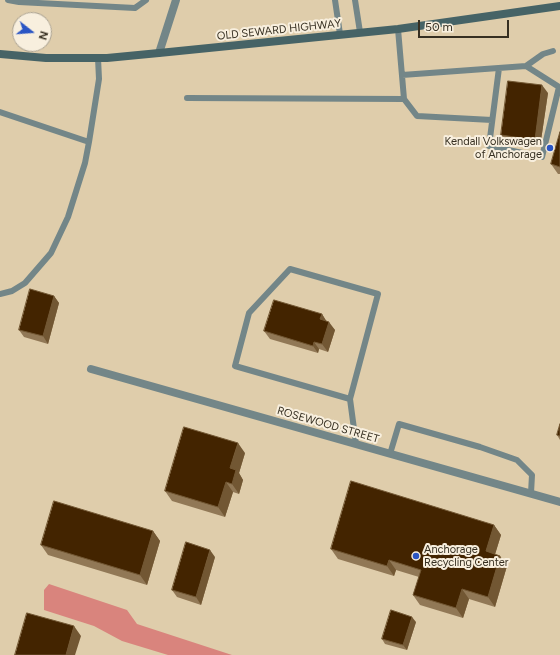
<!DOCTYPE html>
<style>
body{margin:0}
#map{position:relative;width:560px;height:655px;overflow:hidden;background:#dfcdab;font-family:Figtree,sans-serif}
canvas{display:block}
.north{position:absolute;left:12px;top:12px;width:40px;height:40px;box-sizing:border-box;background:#f8efde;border:1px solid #aaa292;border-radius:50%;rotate:107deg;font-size:11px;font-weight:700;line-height:16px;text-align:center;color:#362f21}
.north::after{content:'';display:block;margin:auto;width:14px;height:18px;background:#2a55c4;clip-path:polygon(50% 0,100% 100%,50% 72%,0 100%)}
.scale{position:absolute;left:418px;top:20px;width:91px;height:18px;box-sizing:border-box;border:2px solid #362f21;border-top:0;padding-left:5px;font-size:12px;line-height:14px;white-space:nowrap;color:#362f21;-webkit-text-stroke:3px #f8efde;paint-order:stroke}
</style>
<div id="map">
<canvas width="560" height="655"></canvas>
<div class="north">N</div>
<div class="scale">50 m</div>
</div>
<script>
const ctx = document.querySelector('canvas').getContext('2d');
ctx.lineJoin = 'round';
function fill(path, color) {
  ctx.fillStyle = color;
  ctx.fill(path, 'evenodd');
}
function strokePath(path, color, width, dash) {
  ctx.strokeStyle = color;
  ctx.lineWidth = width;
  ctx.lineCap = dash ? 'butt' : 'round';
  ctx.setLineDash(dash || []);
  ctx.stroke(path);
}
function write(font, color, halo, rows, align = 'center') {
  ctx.font = font + ' Figtree,sans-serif';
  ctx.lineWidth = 4;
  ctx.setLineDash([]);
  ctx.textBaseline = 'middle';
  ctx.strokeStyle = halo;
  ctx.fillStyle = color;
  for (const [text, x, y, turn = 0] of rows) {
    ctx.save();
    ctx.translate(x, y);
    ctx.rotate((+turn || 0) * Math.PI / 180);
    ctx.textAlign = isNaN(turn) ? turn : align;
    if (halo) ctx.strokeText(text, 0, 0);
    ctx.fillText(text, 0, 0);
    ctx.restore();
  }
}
fill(new Path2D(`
 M49,584L127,610L137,624L232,655H168L122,641L94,626L44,610V590Z`), '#d9847d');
strokePath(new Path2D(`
 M8,0L19,2L135,8L146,0
 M335,0L340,34
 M355,0L360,32
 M398,29L404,99L417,116L492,120
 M499,68L489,146L542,157L559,87L526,66
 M402,75L526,66L543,54L553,51
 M187,98L404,99
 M0,112L89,142L99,79L98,58
 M0,294L12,291L25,283L51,253L68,217L85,163L89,142
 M350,399L235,366L249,313L290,269L378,294L350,399L356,444
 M390,454L399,424L480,447L517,460L532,475L531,493`), '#738688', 6);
strokePath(new Path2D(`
 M159,53L176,0
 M91,369L560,502`), '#738688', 8);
strokePath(new Path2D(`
 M0,54L46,58H107L159,53L398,29L560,6`), '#466366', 8);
fill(new Path2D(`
 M548,93L540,147L506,143L501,135Z
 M560,132V174H558L551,164Z
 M54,296L59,303L48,344L24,337L19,330Z
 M322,314L326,321L335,330L328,352L319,349L318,353L270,339L264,331Z
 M560,424V440L557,435Z
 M245,453L239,473L243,480L239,494L233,492L225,517L172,501L165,491Z
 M494,525L501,535L495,554L507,566L495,607L469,599L463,618L420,605L413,595L419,577L396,570L394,576L338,559L331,549Z
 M153,531L160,541L147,585L48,555L41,545Z
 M215,557L201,605L177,597L172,590Z
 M416,622L407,650L385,644L382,639Z`), '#917856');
fill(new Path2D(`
 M542,85L548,93L540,147L535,140Z
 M54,296L59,303L48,344L43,336Z
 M322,314L327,322L320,319Z
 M329,322L335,330L328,352L322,344Z
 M314,342L319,349L318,353L313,346Z
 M238,443L245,453L239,473L243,480L239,494L232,484L230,468Z
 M226,482L233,492L225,517L218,507Z
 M494,525L501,535L493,561L486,551Z
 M153,531L160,541L147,585L140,575Z
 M210,550L215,557L201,605L196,597Z
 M500,556L507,566L495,607L488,597Z
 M389,560L396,570L394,576L387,566Z
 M462,589L469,599L463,618L456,608Z
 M412,617L416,622L407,650L403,645Z
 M74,626L81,636L75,655H66Z`), '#725733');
const building = new Path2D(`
 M508,81L542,85L535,140L501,135Z
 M560,132V167L551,164Z
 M30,289L54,296L43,336L19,330Z
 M274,300L322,314L320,319L329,322L322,344L314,342L313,346L264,331Z
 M560,424V436L557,435Z
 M184,427L238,443L230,468L236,470L232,484L226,482L218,507L165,491Z
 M351,481L494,525L486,551L500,556L488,597L462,589L456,608L413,595L421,570L389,560L387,566L331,549Z
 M54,501L153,531L140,575L41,545Z
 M186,542L210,550L196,597L172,590Z
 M391,610L412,617L403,645L382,639Z
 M27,613L74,626L66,655H15Z`);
fill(building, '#432400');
strokePath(building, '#725733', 1);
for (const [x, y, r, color] of [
 [550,148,4,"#2a55c4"],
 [416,556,4,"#2a55c4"]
]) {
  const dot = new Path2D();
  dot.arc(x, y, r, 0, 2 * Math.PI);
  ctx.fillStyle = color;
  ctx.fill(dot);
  strokePath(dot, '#f8efde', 1.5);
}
write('11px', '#362f21', '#f8efde', [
 ["OLD SEWARD HIGHWAY",279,30,-6],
 ["ROSEWOOD STREET",328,425,16]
]);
write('11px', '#362f21', '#f8efde', [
 ["Kendall Volkswagen",542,142],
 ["of Anchorage",542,155],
 ["Anchorage",424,550,"left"],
 ["Recycling Center",424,563,"left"]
], 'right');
</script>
